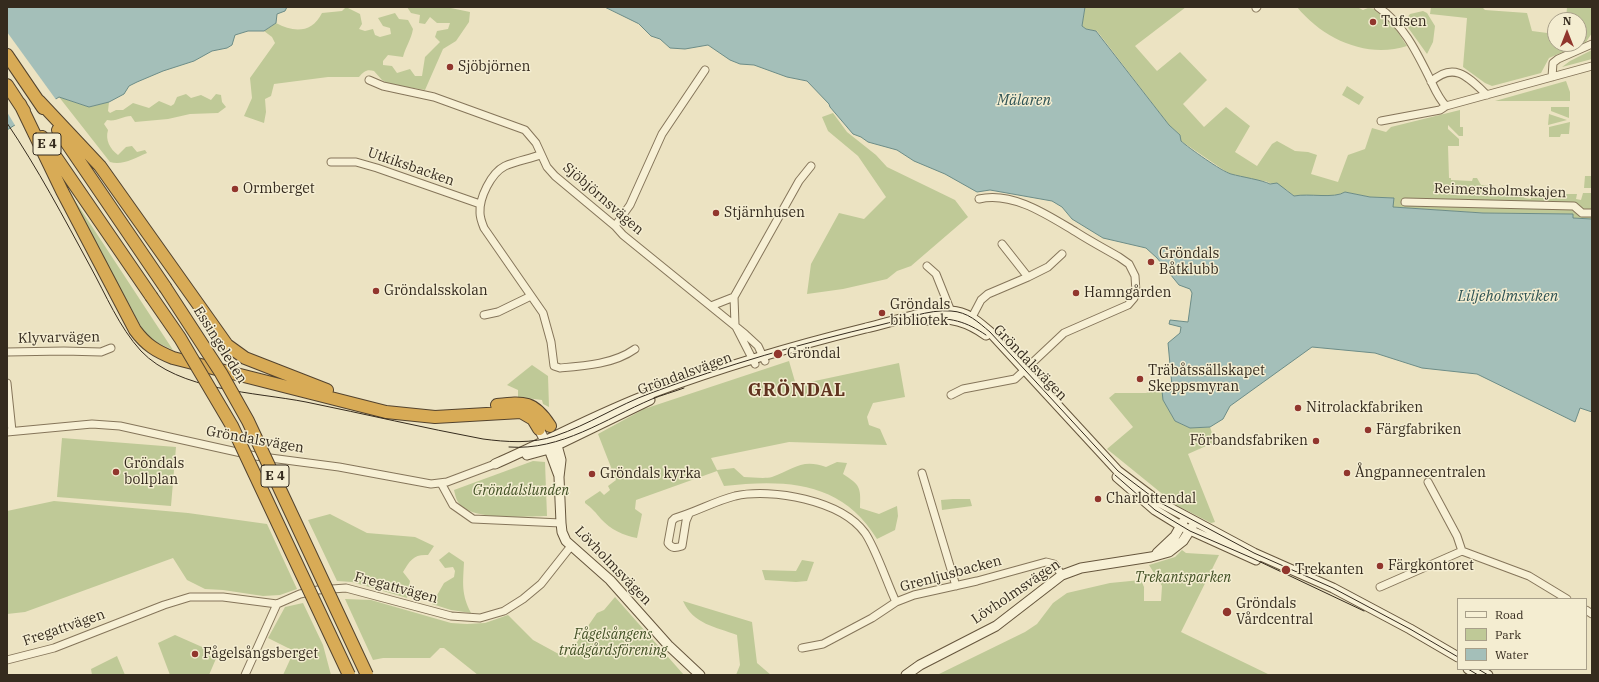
<!DOCTYPE html>
<meta charset="utf-8">
<style>
body{margin:0}
#map{position:relative;width:1599px;height:682px;overflow:hidden;background:#ece3c2;font-family:"IBM Plex Serif",serif}
canvas{display:block}
.frame{position:absolute;inset:0;border:8px solid #352b1e;pointer-events:none}
.legend{position:absolute;left:1457px;top:598px;width:130px;height:72px;box-sizing:border-box;background:#f4edd1;border:1px solid #a89f89;margin:0;padding:5px 7px;list-style:none;font-size:12px;color:#352b1e}
.legend li{display:flex;align-items:center;gap:8px;height:20px}
.legend b{width:20px;border:1px solid #a89f89}
.north{position:absolute;left:1547px;top:12px;width:40px;height:40px;box-sizing:border-box;background:#f4edd1;border:1px solid #a89f89;border-radius:50%;rotate:0deg;font-size:11px;font-weight:700;line-height:16px;text-align:center;color:#352b1e}
.north::after{content:'';display:block;margin:auto;width:14px;height:18px;background:#91362d;clip-path:polygon(50% 0,100% 100%,50% 72%,0 100%)}
</style>
<div id="map">
<canvas width="1599" height="682"></canvas>
<div class="frame"></div>
<ul class="legend">
<li><b style="height:5px;background:#f7f0d5"></b>Road</li>
<li><b style="height:11px;background:#bfc997"></b>Park</li>
<li><b style="height:11px;background:#a4bfb9"></b>Water</li>
</ul>
<div class="north">N</div>
</div>
<script>
const ctx = document.querySelector('canvas').getContext('2d');
ctx.lineJoin = 'round';
function fill(path, color) {
  ctx.fillStyle = color;
  ctx.fill(path, 'evenodd');
}
function strokePath(path, color, width, dash) {
  ctx.strokeStyle = color;
  ctx.lineWidth = width;
  ctx.lineCap = dash ? 'butt' : 'round';
  ctx.setLineDash(dash || []);
  ctx.stroke(path);
}
function write(font, color, halo, rows, align = 'center') {
  ctx.font = font + ' "IBM Plex Serif",serif';
  ctx.lineWidth = 3;
  ctx.setLineDash([]);
  ctx.textBaseline = 'middle';
  ctx.strokeStyle = halo;
  ctx.fillStyle = color;
  for (const [text, x, y, turn = 0] of rows) {
    ctx.save();
    ctx.translate(x, y);
    ctx.rotate((+turn || 0) * Math.PI / 180);
    ctx.textAlign = isNaN(turn) ? turn : align;
    if (halo) ctx.strokeText(text, 0, 0);
    ctx.fillText(text, 0, 0);
    ctx.restore();
  }
}
fill(new Path2D(`
 M346,7L360,14L362,24L359,29L365,31L373,29L375,35L380,37L391,34L390,28L383,26L378,18L395,13L399,19L408,20L413,29C411,40 406,46 403,57L388,55L383,61V65L392,66L397,73L410,69L415,76H422L425,57L440,42L435,37L437,31L448,29L450,23H437L430,17L425,24L419,23L420,15L411,13L407,7H446L470,12L469,22L456,41L443,49L425,90L389,84L382,80L374,71C367,69 364,71 359,77H328L274,84L271,96L265,99L266,112L264,123L244,116L252,98L250,78L275,43L272,37L264,31L276,23C294,33 312,33 322,13L342,11Z
 M1085,7H1186L1135,46L1157,71L1180,52L1207,80L1183,104L1204,127L1226,107L1250,126L1235,152L1257,166L1272,144L1277,141L1295,151L1308,152L1317,155L1311,174L1338,182L1348,155L1365,149L1372,128L1386,132L1391,127L1460,110V127H1463V136H1459L1448,125V129L1459,139V146H1448L1449,178H1451V180L1472,181L1473,178H1477L1481,185L1489,186L1495,192H1504L1505,194H1526L1524,198L1531,199V192L1546,193L1548,195L1546,199H1553L1551,194H1577L1576,199L1581,200L1583,193H1592V219L1573,218V214L1483,213L1393,207V198L1370,197L1345,192C1334,199 1309,193 1294,196L1287,190L1265,181L1251,180L1228,173L1181,141L1180,135L1169,125L1097,31L1086,29L1082,26Z
 M1297,7H1357L1363,10C1380,0 1400,35 1407,46C1367,59 1323,39 1297,7Z
 M1431,7H1482L1485,10L1527,13L1532,31L1555,34V44H1579V20H1566L1567,7H1590L1592,10V33L1586,42L1549,58L1541,73L1492,86L1485,83L1463,67L1467,18L1430,14Z
 M1423,11L1427,13L1435,26L1433,42L1427,54L1404,22L1410,14Z
 M1592,50V59L1562,67L1570,61Z
 M1566,81L1570,92V101H1495Z
 M1347,86L1364,97L1359,105L1342,95Z
 M186,94L191,98L201,95L211,100L216,94L221,95L222,102L226,107L218,113L190,114L168,119L135,122L131,116C122,116 117,122 107,120L104,124L108,130C105,140 110,149 118,155L126,147L132,146L137,152L145,150L147,153C135,158 122,166 110,162L59,97L89,107L109,102L108,111L110,113L116,110H123L133,103L149,108L159,101L171,106L174,104L177,97Z
 M1551,107H1569V118L1551,111Z
 M833,113L847,132L876,155L887,167L955,200L968,217L911,266L897,271L887,279L843,289L807,294L811,264L839,213L864,219L886,197L858,156L828,131L822,117Z
 M1549,114L1567,120L1548,125Z
 M1570,122L1569,134H1561L1560,137H1549V127Z
 M1591,155L1592,188H1584L1585,176H1591Z
 M69,193L74,199L173,350L156,342L144,332Z
 M789,361L796,385L899,363L905,397L873,403L867,417L869,425L880,429L887,445L789,442L711,458L717,470L734,468L744,477C752,477 764,479 772,477C794,469 802,458 826,467L837,462L847,463L843,474C860,485 861,487 860,508L879,514L897,506L898,516L895,530L877,539C842,481 785,479 724,486L717,471L636,500L635,509L642,514L637,538C624,536 610,529 601,519C596,513 592,508 585,503V501L600,491L604,495L610,490L608,486L616,480L598,434L644,409Z
 M532,365L548,376L549,407L543,404L542,400L518,397V390L507,385Z
 M1159,389L1164,394L1163,400L1175,421L1190,428L1210,427L1215,442L1188,454L1215,522L1211,523L1176,505L1107,449L1133,427L1109,398L1115,393H1146Z
 M62,438L176,447L171,506L57,497Z
 M533,461L545,462L547,516C526,516 471,522 458,502C456,499 455,494 454,490Z
 M953,499H970L972,506L942,510L941,500Z
 M54,501L188,513L267,524L297,589L280,595L263,596L223,590L205,589L187,580L173,558L25,612L7,614V511Z
 M330,514L367,533L415,537L434,546L428,555C414,554 410,560 403,572L410,581L407,598L352,582L337,581L308,520Z
 M1182,550L1186,553L1219,555L1181,632L1270,675H937L1025,632L1037,624L1053,603L1067,593L1110,583L1141,580L1144,587V601H1161L1162,586L1149,565L1175,557Z
 M449,552L464,562C463,583 461,594 471,613L451,610L432,604L444,583L454,577L455,571L453,567L445,568L439,560Z
 M802,560L814,562L807,581L796,582L765,580L762,570L796,571Z
 M615,597L684,675H478L444,648H440L430,658H383L373,660L345,599L371,600L451,623L467,624L485,623L508,615L533,640L566,658L597,613L604,610Z
 M683,601L752,622L757,663L771,675H736L740,665L737,635C716,627 693,624 683,601Z
 M303,603L323,645L331,675H283L294,651L268,638L285,607Z
 M175,635L218,654L209,675H170L158,643Z
 M117,656L125,675H92L91,669Z`), '#bfc997');
const water = new Path2D(`
 M7,7H287L285,11L277,14L276,23L264,31H248L235,35L232,45L227,48L212,51L194,61L163,71L137,82L129,86L124,94L109,102L89,107L59,97L7,130Z
 M605,7H1085L1082,26L1086,29L1096,31L1169,125L1180,135L1181,141C1189,148 1221,171 1231,174C1242,177 1262,180 1270,184L1277,183L1294,196C1309,193 1334,199 1345,192L1370,197L1394,198L1393,207L1483,213L1573,214V218L1592,219V412L1580,408L1575,422L1477,374L1422,368L1375,353L1312,347L1230,406L1223,419L1210,427L1190,428L1175,421L1163,400L1162,391L1172,386L1168,343L1180,333L1181,327L1169,324L1170,320L1188,322L1192,293L1190,289L1179,285L1157,258L1146,248L1103,238L1072,219L1062,207L1052,201L990,190L977,192L945,174L914,161L897,150L868,142L861,137L853,134L830,107L829,104L807,81L787,77L754,65L740,64L730,60L708,45L685,49L670,48L660,39L651,36L639,24Z`);
fill(water, '#a4bfb9');
strokePath(water, '#6c8c87', 1);
fill(new Path2D(`
 M7,32L57,101L16,127L7,112Z`), '#ece3c2');
const street = new Path2D(`
 M1378,7C1403,24 1416,51 1429,77C1434,87 1438,98 1446,106
 M1256,8L1257,7
 M1552,77L1553,63L1558,59L1592,44
 M369,80L383,86L434,97L525,130L536,143L547,167L555,176L615,226L623,235L745,334L758,346L765,361
 M1431,82C1454,61 1468,77 1487,95
 M1381,121L1440,110L1446,106L1592,66
 M540,155C529,159 516,161 505,166C491,173 479,198 480,213C480,218 482,223 484,228L543,313L551,342L554,366L560,368C585,366 614,364 635,349
 M331,162H356L377,168L480,204
 M1405,202L1574,206L1582,213H1592
 M615,226L630,205L662,134L705,70
 M1002,244L1028,277
 M927,266L936,274L952,314
 M711,306L734,297
 M484,315L498,312L531,296
 M970,321L981,300L988,294L1028,277L1048,267L1062,254
 M7,352L64,351L101,352L111,348
 M755,364L735,325L734,297L799,181L811,166
 M7,383L12,431
 M951,395L963,389L1015,379L1064,333L1128,305L1134,298L1136,292L1135,276L1129,264L1119,257C1105,249 1090,241 1076,232C1049,216 1013,191 979,199
 M7,432L92,424L120,426L255,456L339,467L431,484L447,482L495,464
 M922,473L956,586
 M1428,482L1457,536L1462,551
 M441,483L453,505L473,519L561,523
 M689,514L686,521L682,546C676,548 672,549 668,543L672,521L675,518C696,512 715,501 735,496C772,488 841,500 865,533C876,549 887,583 896,602
 M1380,587L1462,551L1529,576L1567,599
 M1586,610L1592,614
 M802,648L823,644L872,618L896,602L914,595L977,581L1046,562L1054,564L1062,575
 M7,660L54,648L164,605L190,597H223L277,604L300,594L318,590L346,588L451,616L480,618L504,611L523,599L541,584L571,546
 M245,675L277,604`);
const secondary = new Path2D(`
 M927,320C950,316 968,322 986,335
 M539,429L549,449L559,476
 M555,438L561,460L559,477L561,523L562,532L566,541L610,580L668,645L700,675
 M527,455L549,449L650,400
 M495,464C548,441 598,413 652,393C722,367 793,346 866,328C889,323 928,309 951,311C968,312 978,322 990,332L1118,471L1159,502L1254,553L1333,588L1410,629L1458,657
 M1117,477L1155,510L1181,526L1256,560
 M1157,553L1175,536L1183,522
 M1468,669L1478,675
 M1478,669L1488,675
 M906,675L920,665L996,626L1062,575L1081,568L1151,557L1169,552L1183,541L1192,527`);
const highway = new Path2D(`
 M7,55L43,108
 M7,85L24,111
 M39,101L100,166L227,345L245,358L327,390
 M20,104L62,191L135,330C146,345 156,351 173,358L386,412L435,417L521,412L533,419L539,429
 M58,130L165,287
 M42,137L151,296
 M497,405C524,402 534,401 550,426`);
strokePath(street, '#85755a', 9);
strokePath(secondary, '#66563d', 11);
strokePath(highway, '#53432e', 14);
strokePath(street, '#f7f0d5', 7);
strokePath(secondary, '#f7f0d5', 9);
strokePath(highway, '#d8ab56', 12);
strokePath(new Path2D(`
 M7,123C38,169 64,218 90,266C106,295 119,327 141,351C179,391 255,392 306,402C365,414 424,428 483,439C506,442 532,444 555,436C588,425 618,405 651,393C726,365 803,343 880,325C902,320 929,309 951,311C968,312 978,322 990,332L1118,471L1159,502L1254,553L1333,588L1410,629L1458,657
 M926,320C949,316 967,322 986,335
 M509,447C561,451 605,419 652,399C662,395 673,392 684,388
 M1115,475L1155,510L1190,531L1252,558L1364,611
 M1468,669L1478,675
 M1478,669L1488,675`), '#352b1e', 1);
const highwayBridge = new Path2D(`
 M165,287L221,373L248,421L367,675
 M151,296L180,338L232,426L349,675`);
strokePath(highwayBridge, '#53432e', 14, []);
strokePath(highwayBridge, '#d8ab56', 12);
for (const [x, y, r, color] of [
 [1373,22,4,"#91362d"],
 [450,67,4,"#91362d"],
 [235,189,4,"#91362d"],
 [716,213,4,"#91362d"],
 [1151,262,4,"#91362d"],
 [376,291,4,"#91362d"],
 [1076,293,4,"#91362d"],
 [882,313,4,"#91362d"],
 [778,354,5,"#91362d"],
 [1140,379,4,"#91362d"],
 [1298,408,4,"#91362d"],
 [1368,430,4,"#91362d"],
 [1316,441,4,"#91362d"],
 [116,472,4,"#91362d"],
 [1347,473,4,"#91362d"],
 [592,474,4,"#91362d"],
 [1098,499,4,"#91362d"],
 [1380,566,4,"#91362d"],
 [1286,570,5,"#91362d"],
 [1227,612,5,"#91362d"],
 [195,654,4,"#91362d"]
]) {
  const dot = new Path2D();
  dot.arc(x, y, r, 0, 2 * Math.PI);
  ctx.fillStyle = color;
  ctx.fill(dot);
  strokePath(dot, '#f4edd1', 1.5);
}
for (const [x, y, w] of [
 [47,144,28],
 [275,476,28]
]) {
  const box = new Path2D();
  box.roundRect(x - w / 2, y - 11, w, 22, 3);
  ctx.fillStyle = '#f4edd1';
  ctx.fill(box);
  strokePath(box, '#352b1e', 1);
}
write('bold 13px', '#352b1e', null, [
 ["E 4",47,144],
 ["E 4",275,476]
]);
write('14px', '#352b1e', '#f4edd1', [
 ["Tufsen",1381,22],
 ["Sjöbjörnen",458,67],
 ["Ormberget",243,189],
 ["Stjärnhusen",724,213],
 ["Gröndals",1159,254],
 ["Båtklubb",1159,270],
 ["Gröndalsskolan",384,291],
 ["Hamngården",1084,293],
 ["Gröndals",890,305],
 ["bibliotek",890,321],
 ["Gröndal",787,354],
 ["Träbåtssällskapet",1148,371],
 ["Skeppsmyran",1148,387],
 ["Nitrolackfabriken",1306,408],
 ["Färgfabriken",1376,430],
 ["Förbandsfabriken",1308,441,"right"],
 ["Gröndals",124,464],
 ["bollplan",124,480],
 ["Ångpannecentralen",1355,473],
 ["Gröndals kyrka",600,474],
 ["Charlottendal",1106,499],
 ["Färgkontoret",1388,566],
 ["Trekanten",1295,570],
 ["Gröndals",1236,604],
 ["Vårdcentral",1236,620],
 ["Fågelsångsberget",203,654]
], 'left');
write('14px', '#352b1e', '#f4edd1', [
 ["Utkiksbacken",411,167,19],
 ["Reimersholmskajen",1500,191,2],
 ["Sjöbjörnsvägen",603,199,41],
 ["Klyvarvägen",59,338,-1],
 ["Essingeleden",220,345,58],
 ["Gröndalsvägen",1030,363,46],
 ["Gröndalsvägen",685,374,-20],
 ["Gröndalsvägen",255,440,10],
 ["Lövholmsvägen",613,566,46],
 ["Grenljusbacken",951,574,-15],
 ["Fregattvägen",396,588,15],
 ["Lövholmsvägen",1016,592,-34],
 ["Fregattvägen",64,628,-19]
]);
write('italic 14px', '#425125', '#f4edd1', [
 ["Gröndalslunden",521,491],
 ["Trekantsparken",1183,578],
 ["Fågelsångens",613,635],
 ["trädgårdsförening",613,651]
]);
write('italic 15px', '#2e5354', '#f4edd1', [
 ["Mälaren",1024,101],
 ["Liljeholmsviken",1508,297]
]);
ctx.letterSpacing = '1px';
write('bold 18px', '#60331f', '#f4edd1', [
 ["GRÖNDAL",797,391]
]);
ctx.letterSpacing = '0px';
</script>
